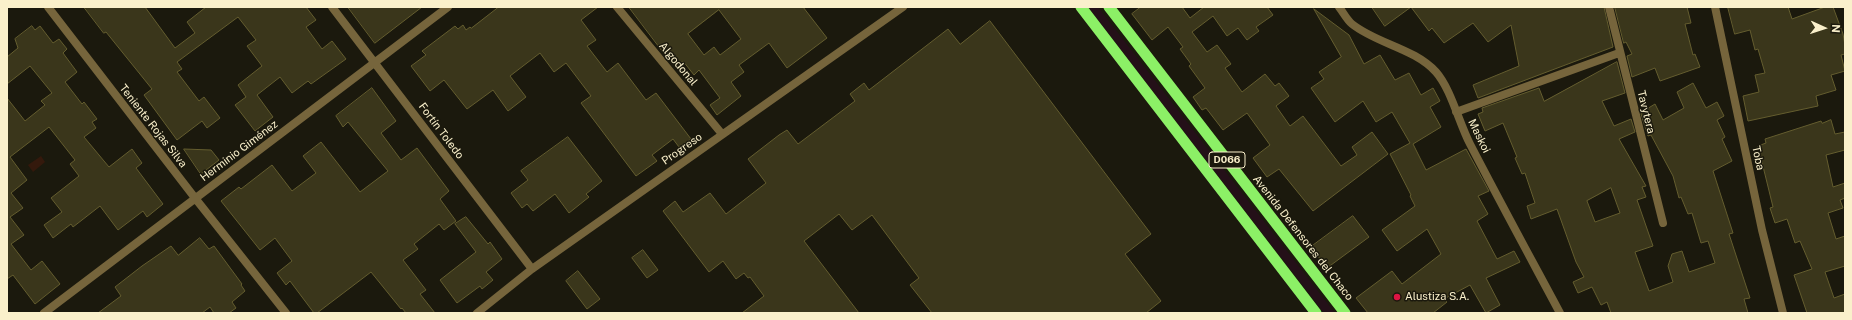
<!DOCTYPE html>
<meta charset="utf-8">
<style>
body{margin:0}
#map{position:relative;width:1852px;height:320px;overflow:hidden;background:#1b190d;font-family:"Public Sans",sans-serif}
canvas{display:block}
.frame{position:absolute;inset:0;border:8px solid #faf0cb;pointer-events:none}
.north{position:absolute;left:1804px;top:8px;width:40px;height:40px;-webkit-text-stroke:3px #1b190d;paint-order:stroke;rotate:93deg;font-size:11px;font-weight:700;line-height:16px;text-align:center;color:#faf0cb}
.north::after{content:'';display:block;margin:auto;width:14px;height:18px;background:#faf0cb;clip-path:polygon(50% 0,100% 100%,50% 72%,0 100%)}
</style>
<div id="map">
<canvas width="1852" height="320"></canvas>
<div class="frame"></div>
<div class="north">N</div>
</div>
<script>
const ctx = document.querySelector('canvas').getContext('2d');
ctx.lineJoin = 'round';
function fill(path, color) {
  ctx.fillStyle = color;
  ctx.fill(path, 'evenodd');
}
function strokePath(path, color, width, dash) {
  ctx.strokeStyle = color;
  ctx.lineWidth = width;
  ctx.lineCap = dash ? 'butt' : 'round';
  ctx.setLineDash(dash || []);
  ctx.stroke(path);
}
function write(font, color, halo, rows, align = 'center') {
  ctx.font = font + ' "Public Sans",sans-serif';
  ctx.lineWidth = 3;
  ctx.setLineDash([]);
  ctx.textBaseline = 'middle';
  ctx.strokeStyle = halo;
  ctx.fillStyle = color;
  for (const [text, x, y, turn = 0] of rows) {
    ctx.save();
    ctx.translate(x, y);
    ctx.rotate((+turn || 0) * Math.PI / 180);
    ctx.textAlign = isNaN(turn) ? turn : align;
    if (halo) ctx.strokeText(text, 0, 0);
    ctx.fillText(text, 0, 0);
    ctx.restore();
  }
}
fill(new Path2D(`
 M1088,7H1098L1335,313H1324Z`), '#241018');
fill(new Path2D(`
 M41,156L45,162L33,172L28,165Z`), '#34190c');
const building = new Path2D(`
 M84,7H145L175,48L195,33L187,22L206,7H306L316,20L306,27L322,49L332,41L346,59L311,84L308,81L292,93L280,77L257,95L273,117L255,131L235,105L246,97L238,85L262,66L247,46L256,40L238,17L177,62L182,69L177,72L199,101L204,97L220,118L207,128L202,121L177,140L144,95L152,89L106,32L104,33Z
 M348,7H422L375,43Z
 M499,7H598L581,20L596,40L587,46L607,72L618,63L646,100L656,93L691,139L679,147L673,139L652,155L657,161L636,176L581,103L591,96L566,63L554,72L540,53L510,76L526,97L508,111L493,90L467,109L444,80L430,91L411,66L426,55L422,51L455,26L458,29L463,25L466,30L470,27L471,28Z
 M629,7H803L827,38L787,68L769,43L739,65L744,72L731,82L741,96L717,115L710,105L720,98L699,70L694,75L683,61L677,66L665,51L664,53ZM719,10L741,39L720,55L714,47L704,55L688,34Z
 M1141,7H1182L1190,18L1204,7H1267L1273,15L1256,27L1259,31L1247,40L1238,28L1227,36L1213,16L1192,32L1207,52L1217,45L1231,64L1225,68L1242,92L1265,74L1275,86L1279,83L1289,96L1276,106L1290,126L1303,116L1341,166L1357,155L1352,147L1372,132L1388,154L1313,211L1279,169L1267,177L1253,158L1270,145L1247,113L1223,130L1206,108L1202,110L1193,97L1205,88L1189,66L1191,64L1180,49L1183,47L1168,27L1152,40L1132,14Z
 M1372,7H1604L1613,47L1478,98L1473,85L1519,66L1511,25L1488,42L1473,23L1444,43L1432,28L1429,31L1411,7L1385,26Z
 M1615,7H1687L1691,23L1685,24L1693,55L1695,54L1700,67L1660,81L1655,68L1632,77L1627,56L1632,54L1626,42L1624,43Z
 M1728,7H1788L1792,19L1825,7H1833L1843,34L1845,45V54L1841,55L1845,71L1831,75L1836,90L1816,96L1818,106L1748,121L1743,96L1759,92L1755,75L1765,73L1758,49L1755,50L1750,30L1735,34Z
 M1314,9L1349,35L1364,64L1380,55L1395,80L1409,73L1421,95L1433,88L1440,101L1430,107L1441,127L1413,144L1426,170L1466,149L1489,191L1478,196L1488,214L1477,221L1497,259L1514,251L1520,262L1486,278L1500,305L1486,313L1470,285L1444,299L1447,302L1433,313H1368L1356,298L1392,271L1402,284L1441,254L1427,229L1397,251L1382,230L1415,206L1410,196L1411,195L1390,154L1410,143L1392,112L1376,122L1363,101L1335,122L1311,88L1324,79L1319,72L1341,57Z
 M990,21L1151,234L1125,254L1161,301L1146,313H932L910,285L919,278L872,215L852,230L839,214L804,241L859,313H742L764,296L750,277L748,278L744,273L736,279L723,261L709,272L663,211L675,201L683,212L710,193L726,214L766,183L748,159L779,135L787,130L798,144L855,101L850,94L864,83L869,90L948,29L960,44Z
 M32,26L35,30L40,26L53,43L59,39L67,49L63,53L77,72L65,82L82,104L84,102L97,119L92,122L96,128L84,137L109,167L132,149L142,163L136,168L163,204L147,217L143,211L118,230L100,206L73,227L71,224L53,238L44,225L62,212L51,198L79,176L70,164L75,160L49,127L10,157L27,180L11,193L23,208L10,217L24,235L11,244L31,270L42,261L60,284L35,304L13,275L7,279V98L25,121L45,105L41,101L52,93L30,66L7,84V57L18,48L15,39Z
 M1617,62L1625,93L1602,101L1614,126L1631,119L1635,132L1619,139L1646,186L1642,187L1646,197L1637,200L1653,246L1635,252L1649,291L1673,282L1668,266L1672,254L1682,251L1689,272L1715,263L1708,241L1701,243L1692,213L1688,214L1681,197L1679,198L1673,176L1651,135L1648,136L1641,114L1642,112L1655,104L1663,120L1684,108L1677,92L1693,83L1706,108L1717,102L1724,116L1717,120L1725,137L1722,139L1732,161L1713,171L1733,233L1729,234L1750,298L1744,299L1748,313H1611L1607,302L1601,305L1592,287L1578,293L1573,282L1584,277L1576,262L1557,209L1531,219L1527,206L1535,203L1525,173L1522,174L1515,158L1517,157L1503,123L1485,131L1478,114L1483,112L1482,108L1539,88L1544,101ZM1611,188L1620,213L1595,222L1587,201Z
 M372,88L396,121L381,133L401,160L417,148L449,191L440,199L456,221L444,230L439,224L414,244L418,249L403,260L426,290L420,294L435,313H406L402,308L401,309L371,272L317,313H314L290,281L286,285L277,273L292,261L275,238L260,250L221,201L239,187L241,189L272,165L292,191L316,173L303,156L321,142L360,192L388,171L348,122L343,127L336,116Z
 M1831,120L1835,134L1845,132V150L1826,155L1833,187L1845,183V198L1840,200L1843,208L1828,213L1836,239L1845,236V266L1825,272L1834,298L1845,294V313H1807L1794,275L1812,269L1800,241L1795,243L1787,219L1775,223L1770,208L1773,207L1758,146L1766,143L1765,139L1821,121L1822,123Z
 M568,137L602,181L586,194L589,197L569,213L555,194L533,211L527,204L522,208L511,193L528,180L521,171Z
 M184,149L211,150L219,160L201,174Z
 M1353,216L1369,237L1327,268L1311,247Z
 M466,217L488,244L490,242L502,259L486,272L493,280L482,289L480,286L457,303L440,280L476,252L455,224Z
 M200,238L209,249L214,246L242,284L241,285L245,291L232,302L236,308L229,313H214L210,307L202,313H98L121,296L115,287L142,266L171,246L178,255Z
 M643,250L658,270L647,278L632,258Z
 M578,271L600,299L587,309L566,281Z`);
fill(building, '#3a361b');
strokePath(building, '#645d2f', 1);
strokePath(new Path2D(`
 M48,7L195,198L286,313
 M332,7L532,269
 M617,7L722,134
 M1339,7C1343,12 1347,20 1352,24C1377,44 1414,48 1436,72C1451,89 1459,123 1470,144C1499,200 1530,257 1560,313
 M1609,7L1663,223
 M1715,7L1762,230L1783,313
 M1456,112L1619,53
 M44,313L448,7
 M477,313L532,269L903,7`), '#76653c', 8);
strokePath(new Path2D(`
 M1081,7L1316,313
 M1109,7L1345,313`), '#8cf066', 11);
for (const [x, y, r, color] of [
 [1397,297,4,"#dd1443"]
]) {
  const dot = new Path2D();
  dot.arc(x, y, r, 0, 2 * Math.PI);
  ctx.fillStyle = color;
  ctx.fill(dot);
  strokePath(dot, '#1b190d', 1.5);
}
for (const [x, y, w] of [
 [1227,160,36]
]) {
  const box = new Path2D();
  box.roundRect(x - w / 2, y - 8, w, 16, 3);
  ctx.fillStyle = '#1b190d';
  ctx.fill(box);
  strokePath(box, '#faf0cb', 1);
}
write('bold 10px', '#faf0cb', null, [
 ["D066",1227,160]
]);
write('11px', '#faf0cb', '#1b190d', [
 ["Algodonal",678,64,50],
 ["Tavytera",1646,112,76],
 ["Teniente Rojas Silva",153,126,52],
 ["Fortín Toledo",441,131,53],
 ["Maskoi",1479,136,64],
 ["Progreso",682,149,-35],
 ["Herminio Giménez",239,151,-37],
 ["Toba",1758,158,78],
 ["Avenida Defensores del Chaco",1303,238,52]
]);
write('11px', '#faf0cb', '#1b190d', [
 ["Alustiza S.A.",1405,297]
], 'left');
</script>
